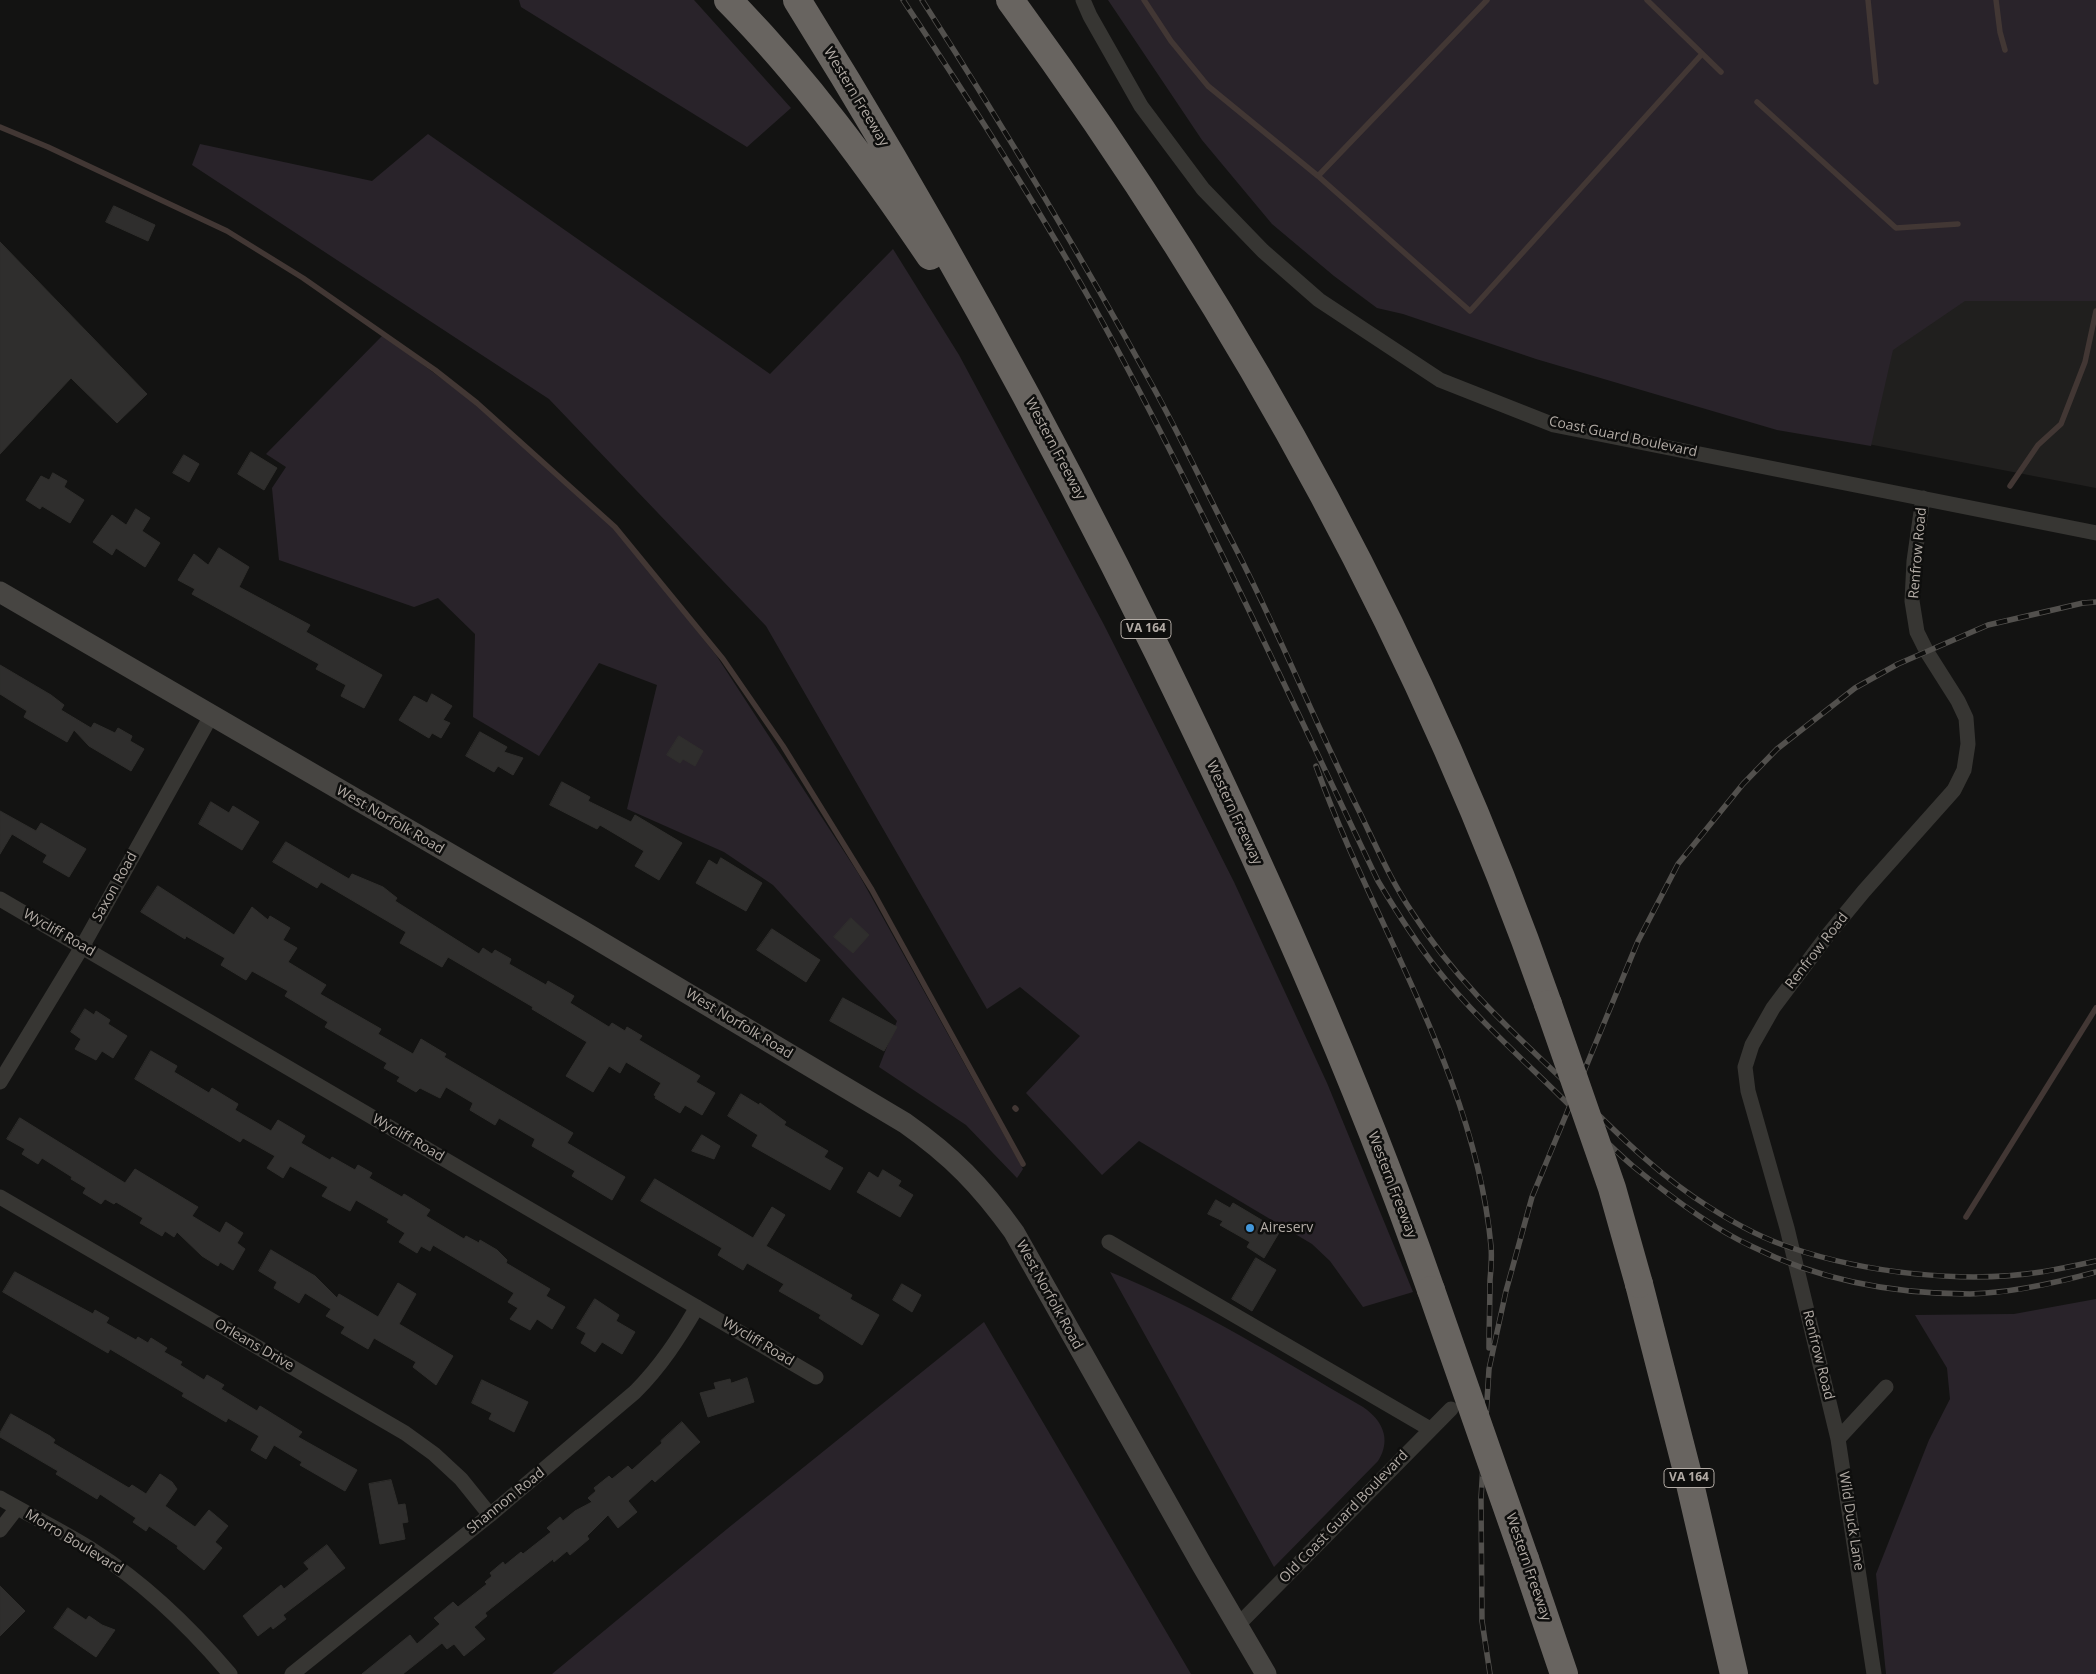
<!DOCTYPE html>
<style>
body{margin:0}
canvas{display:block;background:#131312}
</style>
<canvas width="2096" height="1674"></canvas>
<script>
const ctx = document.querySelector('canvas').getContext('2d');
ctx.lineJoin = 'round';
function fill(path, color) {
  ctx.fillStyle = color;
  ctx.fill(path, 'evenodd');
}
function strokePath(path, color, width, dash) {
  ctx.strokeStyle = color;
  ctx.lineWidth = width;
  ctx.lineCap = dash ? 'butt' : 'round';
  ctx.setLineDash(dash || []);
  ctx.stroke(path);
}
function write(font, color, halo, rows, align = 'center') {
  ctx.font = font + ' "Open Sans",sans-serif';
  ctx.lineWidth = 5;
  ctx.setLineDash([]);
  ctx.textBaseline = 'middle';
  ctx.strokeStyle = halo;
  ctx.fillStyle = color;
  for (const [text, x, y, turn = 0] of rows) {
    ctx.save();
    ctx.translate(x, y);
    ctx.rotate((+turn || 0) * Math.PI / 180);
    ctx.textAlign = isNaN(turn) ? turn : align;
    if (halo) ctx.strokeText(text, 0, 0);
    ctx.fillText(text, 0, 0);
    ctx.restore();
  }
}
fill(new Path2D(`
 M2096,0V488L1754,422Z`), '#201f1e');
fill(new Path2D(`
 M519,0H694L791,108L747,147L521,7Z
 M1108,0H2096V301H1965L1893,350L1871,446L1777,430L1536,359L1403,314L1377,308L1334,276L1272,224L1202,140Z
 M428,134L770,374L893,249L959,355L1103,623L1234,882L1327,1083L1413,1292L1363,1307L1330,1261L1312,1244L1139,1141L1102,1175L1026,1093L1080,1036L1020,987L987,1009L766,626L549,399L192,165L200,144L372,181Z
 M383,335L477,405L610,522L716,655L858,873L1023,1169L1017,1178L966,1125L879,1067L897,1021L773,885L724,852L627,809L657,685L599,663L539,756L473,717L475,634L438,598L414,607L279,560L272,488L286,467L266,454Z
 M1110,1272C1199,1307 1281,1360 1363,1407C1382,1420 1392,1439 1378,1461L1274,1567Z
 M2096,1299V1674H1886L1876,1574L1929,1440L1950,1399L1947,1368L1915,1315L2014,1314Z
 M984,1322L1191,1674H552L727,1529Z`), '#29232a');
strokePath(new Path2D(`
 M1144,0L1171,41L1208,86L1318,176L1487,0
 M1647,0L1721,72
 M1868,0L1876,82
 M1996,0L2000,32L2005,50
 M1757,102L1896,228L1958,224
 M0,127L48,147L227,231L303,278L435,370L477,403L615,527L723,659L783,746L872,890L1023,1164
 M1318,176L1470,311L1702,54
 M2010,486L2038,445L2061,424L2085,362L2096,311
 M1015,1108L1016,1109
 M1966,1217L2096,1008`), '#423734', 5.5);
const building = new Path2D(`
 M114,206L155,225L148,241L106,222Z
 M0,242L147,394L117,423L71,378L0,454Z
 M251,452L277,468L264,490L238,474Z
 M184,455L199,464L189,482L173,473Z
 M53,473L67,481L64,487L84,500L70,523L42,506L40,509L26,500L41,476L49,480Z
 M136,509L150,518L142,531L160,543L145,567L116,548L112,555L93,542L112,515L126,525Z
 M219,548L249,567L239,587L310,625L306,632L382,675L364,708L341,696L346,685L316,669L319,664L192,594L195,589L178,580L194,554L208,565Z
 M0,665L51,695L64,705L61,710L91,728L94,723L115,733L118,728L132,736L130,741L144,749L131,771L89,746L74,730L67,742L24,717L27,711L0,694Z
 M432,694L452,706L443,720L450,723L441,738L432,733L429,738L399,720L414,696L427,703Z
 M480,732L507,747L504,752L523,758L513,775L498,766L494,772L466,756Z
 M679,736L703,751L695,766L683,759L680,763L667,755Z
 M562,782L590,797L588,801L631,822L635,815L682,843L659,880L635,866L644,851L600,825L597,829L550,805Z
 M211,802L229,813L233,806L259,822L242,850L199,824Z
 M0,811L36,831L41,823L86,849L69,877L43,862L47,855L12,834L0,854Z
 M286,842L349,879L352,874L383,887L397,898L395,901L479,954L483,948L492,954L495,950L511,959L509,964L546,985L548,981L574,996L570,1003L609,1027L612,1023L625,1031L627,1027L642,1036L639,1040L700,1076L696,1082L715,1093L702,1115L685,1105L680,1113L655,1098L656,1096L654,1095L661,1083L626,1062L620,1073L609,1066L593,1092L566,1076L587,1042L532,1009L533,1007L448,957L442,967L400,943L406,932L321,882L317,888L273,862Z
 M721,858L762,883L746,911L696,883L709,860L717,865Z
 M158,886L234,935L252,907L268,920L270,916L290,928L283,940L297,948L288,962L326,985L320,994L381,1029L378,1034L413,1054L421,1039L446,1054L444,1057L573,1133L567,1143L625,1177L612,1200L572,1176L575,1171L532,1146L535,1139L499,1118L495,1125L470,1110L473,1103L446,1087L440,1098L420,1088L416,1092L397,1081L400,1077L384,1068L387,1063L325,1027L328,1022L285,996L288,991L252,971L246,980L221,965L225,958L186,936L185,939L141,912Z
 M851,918L869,935L853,953L834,937Z
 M772,929L820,960L806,982L757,950Z
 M843,998L897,1027L884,1051L830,1021Z
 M85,1009L94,1015L96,1011L110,1020L108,1024L127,1036L113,1058L102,1051L96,1060L75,1049L81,1039L71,1032Z
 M151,1051L177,1066L174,1072L209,1093L212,1088L238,1104L235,1110L271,1131L278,1120L305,1136L301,1143L330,1160L332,1157L355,1170L358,1165L372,1173L369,1178L402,1197L404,1194L430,1210L426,1216L464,1239L466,1236L479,1243L480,1240L497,1250L507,1260L506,1263L550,1289L546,1296L565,1307L552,1329L537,1319L530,1330L510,1319L518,1308L508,1302L514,1293L433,1245L430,1251L421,1246L417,1253L399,1242L405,1233L387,1222L389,1219L356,1200L350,1211L322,1196L328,1187L290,1166L283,1178L267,1168L275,1156L243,1138L240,1142L135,1079Z
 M741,1094L759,1105L760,1103L786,1122L784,1125L828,1151L824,1157L843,1168L830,1190L752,1146L758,1135L728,1116Z
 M20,1118L125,1183L135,1169L198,1207L192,1216L220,1233L226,1222L243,1233L237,1243L245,1249L233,1270L220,1262L218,1266L202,1256L177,1232L174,1237L165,1231L162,1236L140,1223L143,1218L116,1202L114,1204L105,1199L101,1204L83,1193L86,1188L71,1179L72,1177L42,1158L38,1164L22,1154L25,1149L7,1139Z
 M702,1135L720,1146L714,1159L692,1151Z
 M883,1170L901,1181L898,1186L913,1195L900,1217L857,1192L869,1172L878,1178Z
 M655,1179L753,1238L772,1207L785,1215L766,1246L852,1295L850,1299L879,1315L862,1345L819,1318L821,1315L779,1291L784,1284L747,1263L743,1270L718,1255L722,1248L641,1201Z
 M1216,1200L1230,1208L1233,1203L1280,1231L1264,1258L1247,1247L1250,1242L1220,1225L1223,1221L1208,1214Z
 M271,1250L315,1276L337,1298L339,1294L378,1317L398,1283L416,1294L399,1324L453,1356L436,1385L413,1367L416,1362L374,1338L368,1349L341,1333L345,1327L326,1316L331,1309L305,1293L299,1303L274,1288L277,1282L259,1271Z
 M1256,1258L1276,1270L1252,1311L1232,1299Z
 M15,1272L93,1314L95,1310L109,1318L106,1323L136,1340L138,1337L148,1343L151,1338L167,1348L164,1352L182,1362L180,1365L204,1380L207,1375L224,1385L221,1389L257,1411L260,1406L302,1432L298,1437L357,1470L345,1491L300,1465L302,1462L274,1445L266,1459L251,1450L259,1436L228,1418L226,1422L182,1396L184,1393L110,1349L108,1353L3,1292Z
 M902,1284L921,1295L912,1312L893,1300Z
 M595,1299L619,1315L616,1321L635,1332L622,1354L602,1342L595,1352L581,1343L586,1333L577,1328Z
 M747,1378L754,1402L708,1417L700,1393L716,1389L714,1383L730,1379L731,1383Z
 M482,1380L528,1402L514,1432L489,1419L492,1413L472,1403Z
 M11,1414L50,1436L55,1440L53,1443L129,1488L132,1485L146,1494L160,1474L172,1482L177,1489L165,1506L195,1527L209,1510L228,1526L215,1542L222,1548L204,1570L177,1548L178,1546L149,1526L146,1531L133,1522L136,1518L100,1494L97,1499L56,1474L58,1471L0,1437V1433Z
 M682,1422L700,1442L655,1482L652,1479L628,1501L637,1512L618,1528L608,1515L587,1536L589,1539L570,1555L567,1551L554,1562L553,1559L485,1613L487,1616L474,1627L485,1639L464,1656L454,1644L447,1649L442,1643L403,1674H362L410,1635L417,1644L440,1624L434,1618L453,1602L458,1607L487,1584L485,1582L492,1576L490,1573L503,1562L505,1565L521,1552L523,1554L551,1532L547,1528L560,1517L563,1521L575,1511L592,1502L588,1498L596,1491L594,1488L609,1476L612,1479L628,1466L632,1470L662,1443L661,1441Z
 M391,1480L398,1505L405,1504L408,1522L402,1523L405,1539L380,1544L369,1484Z
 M327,1545L345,1568L283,1615L286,1619L273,1629L271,1626L258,1636L243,1616L281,1585L284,1589L309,1569L304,1563Z
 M0,1586L25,1611L0,1636Z
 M68,1608L86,1620L89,1616L102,1625L115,1630L96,1657L54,1628Z`);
fill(building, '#2f2e2d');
strokePath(building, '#2f2e2c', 1);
strokePath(new Path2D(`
 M1083,0L1090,16L1141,106L1203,189L1263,251L1319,300L1440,380L1554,425L2096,533
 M0,899L816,1377
 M0,1082L82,947L211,716
 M0,1197L405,1433L434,1454L461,1479L490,1515
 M1109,1242L1430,1429
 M1838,1439L1787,1228L1748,1091L1745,1067L1752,1045L1773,1008L1827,936L1864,891L1954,790L1964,770L1968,744L1966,718L1958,701L1927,652L1917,632L1912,601L1914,561L1923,498
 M0,1498C31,1516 64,1532 94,1551C146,1584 190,1627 230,1674
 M0,1530L17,1508
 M1237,1626L1451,1409
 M292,1674L490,1515L635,1392C661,1366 679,1338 697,1307
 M1874,1674L1838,1439L1886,1387`), '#373633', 15);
strokePath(new Path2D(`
 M0,592L581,930L905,1123C952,1156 981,1186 1014,1232L1202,1565L1266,1674`), '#474542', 21);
strokePath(new Path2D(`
 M728,0C805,78 869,166 930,256
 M797,0C929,211 1048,429 1158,652C1259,859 1355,1072 1431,1290
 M1010,0C1235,307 1422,643 1548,1004
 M1639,1284L1687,1471L1734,1674
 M1525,1559L1564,1674`), '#686460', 28);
const rail = new Path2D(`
 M903,0C978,113 1052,228 1116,347C1210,522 1292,702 1378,881C1396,911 1415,941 1437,969C1473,1015 1518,1055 1560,1096C1584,1119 1608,1145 1634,1167C1667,1194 1712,1228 1751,1246C1818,1280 1895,1294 1970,1294C2012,1293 2056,1283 2096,1272
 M922,0C1003,126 1080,254 1152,385C1182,439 1208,496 1237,551C1281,637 1317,727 1360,813C1376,846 1391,881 1412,912C1454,978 1505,1025 1561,1078C1608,1124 1653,1172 1709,1207C1734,1223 1763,1239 1792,1248C1866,1273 1964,1284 2041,1272C2060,1269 2078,1265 2096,1261
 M1316,766C1373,925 1475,1075 1491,1246C1492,1257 1491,1269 1490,1280C1490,1303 1489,1325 1489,1348
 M1490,1674L1482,1621L1481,1498L1489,1369L1506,1291L1532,1197L1638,941L1678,864L1743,784L1777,749L1855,688L1898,664L1988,625L2083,603L2096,602`);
strokePath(rail, '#52504d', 5.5);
strokePath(rail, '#0e0e0d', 4, [11]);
strokePath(new Path2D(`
 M1548,1004L1612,1188L1639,1284
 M1431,1290L1525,1559`), '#686460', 28);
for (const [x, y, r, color] of [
 [1250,1228,5,"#4397da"]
]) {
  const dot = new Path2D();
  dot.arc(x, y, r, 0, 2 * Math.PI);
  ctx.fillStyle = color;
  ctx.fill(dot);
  strokePath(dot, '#0e0e0d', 2);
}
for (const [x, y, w] of [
 [1146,629,50],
 [1689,1478,50]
]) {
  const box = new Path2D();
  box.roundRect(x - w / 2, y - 9.5, w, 19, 4);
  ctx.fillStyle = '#0e0e0d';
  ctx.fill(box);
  strokePath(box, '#b2aba5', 1);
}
write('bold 12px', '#b2aba5', null, [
 ["VA 164",1146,629],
 ["VA 164",1689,1478]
]);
write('14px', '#b2aba5', '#0e0e0d', [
 ["Western Freeway",856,97,59],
 ["Coast Guard Boulevard",1623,437,12],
 ["Western Freeway",1055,449,62],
 ["Renfrow Road",1918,553,-85],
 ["Western Freeway",1234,813,65],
 ["West Norfolk Road",390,820,30],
 ["Saxon Road",115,887,-61],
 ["Wycliff Road",59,933,30],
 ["Renfrow Road",1817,951,-52],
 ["West Norfolk Road",739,1024,31],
 ["Wycliff Road",408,1138,30],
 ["Western Freeway",1392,1185,69],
 ["West Norfolk Road",1049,1295,61],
 ["Wycliff Road",758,1342,31],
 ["Orleans Drive",254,1345,30],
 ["Renfrow Road",1818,1355,76],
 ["Shannon Road",506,1501,-39],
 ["Old Coast Guard Boulevard",1344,1517,-46],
 ["Wild Duck Lane",1851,1521,81],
 ["Morro Boulevard",74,1542,31],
 ["Western Freeway",1528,1567,71]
]);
write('14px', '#b2aba5', '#0e0e0d', [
 ["Aireserv",1260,1228]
], 'left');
</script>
